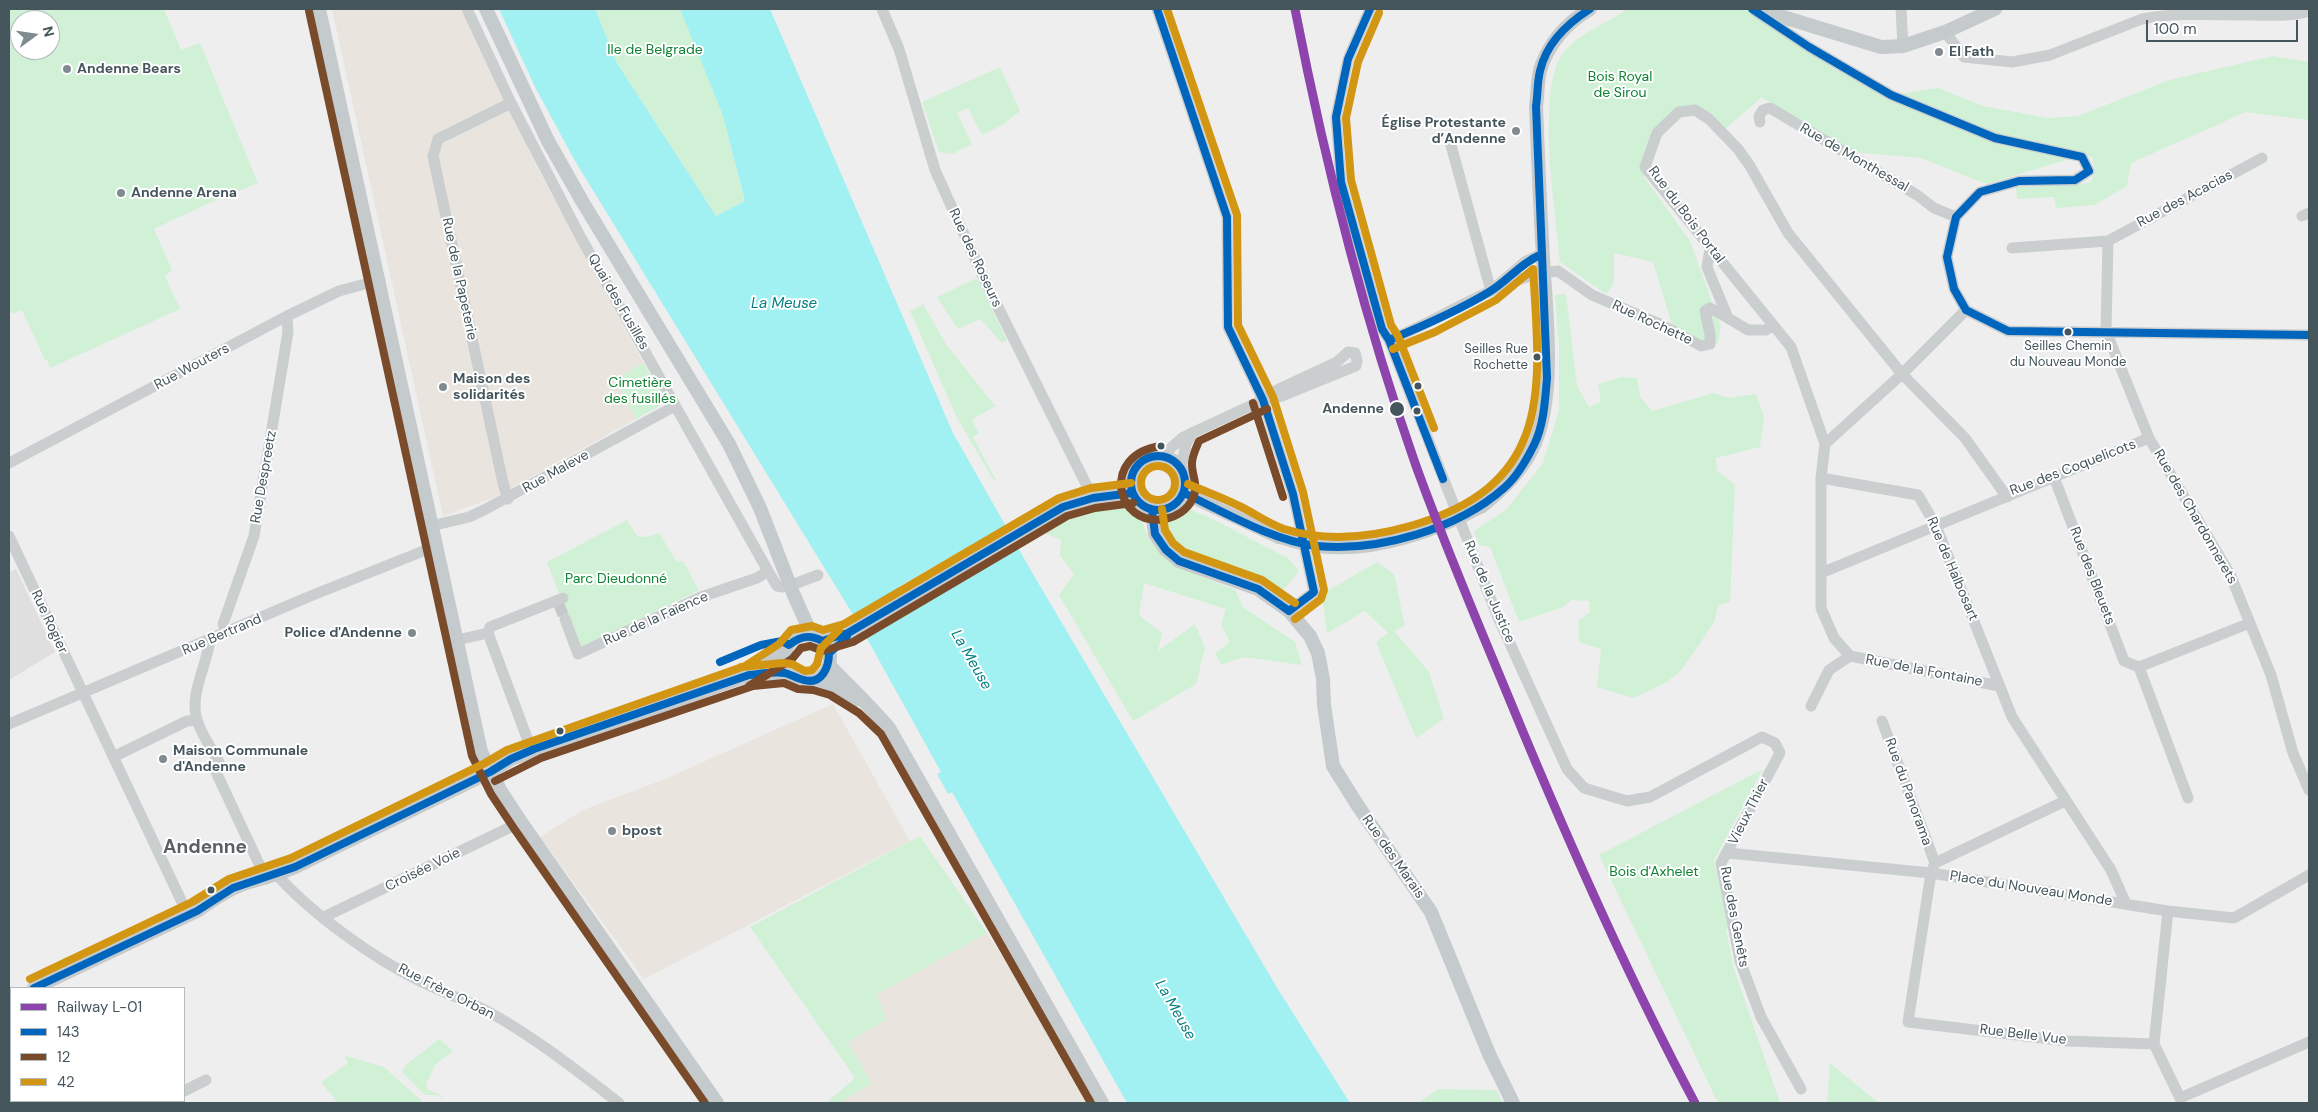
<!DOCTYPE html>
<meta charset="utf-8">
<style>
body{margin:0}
#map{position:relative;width:2318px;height:1112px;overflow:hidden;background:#efeeee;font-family:"DM Sans",sans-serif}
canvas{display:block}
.frame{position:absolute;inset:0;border:10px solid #44555c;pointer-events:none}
.legend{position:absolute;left:10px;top:987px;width:175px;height:115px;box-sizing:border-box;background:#fff;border:1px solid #b4bbbe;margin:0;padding:6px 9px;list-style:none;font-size:15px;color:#44555c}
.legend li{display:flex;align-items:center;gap:10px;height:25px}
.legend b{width:25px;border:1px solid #b4bbbe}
.north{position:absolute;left:10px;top:10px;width:50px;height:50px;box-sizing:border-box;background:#fff;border:1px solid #b4bbbe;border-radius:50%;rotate:76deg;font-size:14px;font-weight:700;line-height:20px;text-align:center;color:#44555c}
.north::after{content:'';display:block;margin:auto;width:18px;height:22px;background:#808b8f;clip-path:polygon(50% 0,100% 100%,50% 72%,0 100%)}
.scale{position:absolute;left:2146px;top:20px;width:152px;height:22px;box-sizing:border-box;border:2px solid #44555c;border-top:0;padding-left:6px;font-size:15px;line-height:18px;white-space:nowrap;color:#44555c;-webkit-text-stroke:4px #fff;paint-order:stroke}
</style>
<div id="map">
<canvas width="2318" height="1112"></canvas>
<div class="frame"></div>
<ul class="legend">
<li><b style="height:6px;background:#8e44ad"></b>Railway L-01</li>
<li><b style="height:6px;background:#0065bd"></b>143</li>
<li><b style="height:6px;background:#7a4b2a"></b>12</li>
<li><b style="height:6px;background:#d39612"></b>42</li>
</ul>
<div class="north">N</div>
<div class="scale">100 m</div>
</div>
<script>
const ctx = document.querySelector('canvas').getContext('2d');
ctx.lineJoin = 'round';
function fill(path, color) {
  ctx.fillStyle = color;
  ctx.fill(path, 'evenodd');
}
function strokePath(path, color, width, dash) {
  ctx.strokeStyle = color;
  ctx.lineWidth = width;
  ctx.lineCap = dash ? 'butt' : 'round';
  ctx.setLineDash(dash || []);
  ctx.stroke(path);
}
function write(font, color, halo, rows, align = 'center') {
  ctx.font = font + ' "DM Sans",sans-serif';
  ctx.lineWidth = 4;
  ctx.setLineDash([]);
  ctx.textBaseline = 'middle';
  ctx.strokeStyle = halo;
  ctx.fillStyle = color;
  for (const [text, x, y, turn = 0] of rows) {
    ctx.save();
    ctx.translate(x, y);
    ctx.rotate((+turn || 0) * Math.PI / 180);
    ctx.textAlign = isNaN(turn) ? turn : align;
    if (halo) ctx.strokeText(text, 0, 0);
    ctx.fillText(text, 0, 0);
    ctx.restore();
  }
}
fill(new Path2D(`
 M332,9H462L536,165L665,403L493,498L443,516Z
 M833,704L910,841L644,979L540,837L583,810L665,779Z
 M987,933L1030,998L1064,1055L1079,1074L1096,1103H839L872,1083L848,1042L887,1019L876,995Z`), '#e9e4dd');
fill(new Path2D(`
 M16,569L55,652L9,680V572Z`), '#e0dfe0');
fill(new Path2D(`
 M9,9H164L181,50L200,43L258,183L207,204L154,229L172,270L165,276L180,309L50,368L47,360H45L22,310L12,314L9,307ZM20,20H50V50H20Z
 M595,9H680L723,116L745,202L716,216L617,63Z
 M1627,9H1752L1891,95L1938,88L1983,106L2048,118L2078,116L2169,80L2273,56L2309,62V120L2246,112L2131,163L2127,186L2094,205L2056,208L2054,197L2017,199L2016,187L2076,185L2091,182L2095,170L2092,157L2083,155L1986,184L1921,158L1843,151L1762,97L1722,132L1709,119L1679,112L1657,133L1644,177L1690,241L1721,327L1718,343L1701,346L1674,331L1653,262L1614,253V283L1606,294L1560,262C1556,215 1537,98 1560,58C1574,34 1606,25 1627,9Z
 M1000,67L1020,111L1002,125L982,135L968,108L957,113L972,144L952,154L939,152L922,102Z
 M977,278L1007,340L1002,343L980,319L958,329L937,297Z
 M1566,294L1577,386L1589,407L1601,401L1598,384L1621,377L1637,378L1640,397L1652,411L1713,393L1728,398L1756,394L1764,417L1760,447L1716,458L1717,471L1735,485L1730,602L1718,605L1715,621L1681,671L1665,683L1633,698L1597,687L1601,649L1579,642L1578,621L1590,612L1589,601L1572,600L1563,607L1519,622L1490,547L1479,545L1474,531L1506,510L1543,463L1559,410V348L1555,295Z
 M923,304L946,344L995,406L972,420L979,433L973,437L996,480L994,481L957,418L910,311Z
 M644,363L665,403L636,419L615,379Z
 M1124,506L1140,516L1148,538L1173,565L1235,590L1243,607L1295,642L1302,665L1243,657L1221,665L1215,653L1230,642L1221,625L1226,609L1144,583L1139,615L1162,633L1158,651L1195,624L1205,648L1196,684L1133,721L1059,595L1074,574L1060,556L1061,540L1043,532L1079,513Z
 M1191,510L1208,517L1288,558L1299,571L1280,594L1204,560L1178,552L1167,539L1165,525L1173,512Z
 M627,520L637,536L646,537L659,533L677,562L683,561L699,590L580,649L547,562Z
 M1377,562L1394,574L1405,626L1394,631L1429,672L1444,719L1416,738L1376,642L1388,633L1365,611L1327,633L1322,594Z
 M1763,769L1714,860L1730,929L1726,930L1734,969L1780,1103H1718L1599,855Z
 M920,836L987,933L876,995L887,1019L848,1042L872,1083L839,1103H826L855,1078L750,927Z
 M439,1039L453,1051L435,1065L426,1085L428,1090L437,1093L446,1101L437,1095H425L402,1072L407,1064Z
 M346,1056L384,1067L422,1101L419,1103H338L321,1082L348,1063L345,1058Z
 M1830,1063L1879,1103H1827Z
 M1438,1089L1496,1090L1503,1103H1418Z`), '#d0f1d6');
fill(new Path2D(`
 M499,9H595L617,63L716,216L745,201L723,116L680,9H770L953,433L1033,574L1279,991L1350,1103H1127L952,792L948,794L937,774L941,772L860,626L575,161L535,87Z`), '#a1f0f2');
fill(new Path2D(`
 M1008,524L1018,544L975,570V572L970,573L863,637L852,618L898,590V587Z`), '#efeeee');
strokePath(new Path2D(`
 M559,605L565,619`), '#c4c8ca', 11, [11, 5.5]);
strokePath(new Path2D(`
 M467,9L511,103L580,236L768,571L777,586L782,587
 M882,9L899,49L935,170L986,283L1093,498
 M1157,9L1227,217L1228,327L1263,400L1293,494L1314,592L1289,611
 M1370,9L1348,59L1336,117L1341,182L1382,329L1389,340L1497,615L1567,769L1584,788L1627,801L1650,797L1762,737L1775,743L1780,753L1721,863L1740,961L1761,1017L1801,1089
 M1901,9L1903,46
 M1755,11L1809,47L1891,95L1995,138L2082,157L2089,171L2075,180L2019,181L1980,192L1956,217L1947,257L1954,289L1966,310
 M1945,32L1964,57L2012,62L2050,55L2142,19C2178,12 2214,15 2251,15C2271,15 2290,17 2309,11
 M1760,122L1759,116L1763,110L1770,108L1917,195L1934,208L1956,217
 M1449,138L1491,291
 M2302,216L2309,213
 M2108,241L2106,331L2149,438L2230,574L2271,675L2293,753L2309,790
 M2012,248L2108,241L2262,158
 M1710,249L1707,267L1728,318L1748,330H1766L1773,325
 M1497,286L1526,261L1542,254
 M1966,310L1902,374L1825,444L1821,478L1918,495L1936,526L2012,717L2111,870L2126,904
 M1966,310L2008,331L2309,335
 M1389,340C1442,320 1503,275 1558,271L1592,295L1660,324L1701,346L1710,344V334L1705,311L1710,308L1728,318
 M1825,444L1791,347L1645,167L1657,133L1679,112L1695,110L1709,119L1738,149L1750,166L1788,233L1902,374L1965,438L2007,497
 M1162,456L1182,438L1192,433L1263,400L1282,396L1356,366L1357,361L1355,353L1348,352L1337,362L1277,390L1263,400
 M9,463L287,316L339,291L380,280
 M1181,468L1186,444L1192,433
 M2054,477L2124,661L2139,667
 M1821,478V608L1834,638L1850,656L1999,686
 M508,499L503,483L433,156L438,139L511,103
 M431,526L469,517L484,510L675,406
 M9,536L188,915
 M1821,573L2149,438
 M797,583L818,575
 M565,619L578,654L701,597L757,578L768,571
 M226,633L223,624L254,536L288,332L287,316
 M488,633L490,627L563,598
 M210,640C207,665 189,695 197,720C201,734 212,749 219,762L216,772L266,879
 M457,640L488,633L527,738L534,749
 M1811,706L1829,670L1850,656
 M1882,721L1935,863
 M9,724L313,595L436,546
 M113,757L187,721L197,720
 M2188,798L2139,667L2250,623
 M2065,801L1935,863L1931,873L1908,1022L2067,1041L2154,1044L2168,911
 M1728,853L1931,873L2168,911L2234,918L2309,875
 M277,875C312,914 373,958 420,981C441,992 464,999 485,1010C529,1033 580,1073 619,1103
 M324,917L521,822
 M2154,1044L2180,1098L2309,1042
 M9,1080L11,1084
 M184,1091L206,1080
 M22,1101L24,1103
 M165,1103L168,1101`), '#cacecf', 11);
strokePath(new Path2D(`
 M319,9L481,752L500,790L521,822L717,1103
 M486,9L548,141L582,201L729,444L760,508L793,593L812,636
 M1757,9L1881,47L1903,46L1945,32L1995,9
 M1131 483a27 27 0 1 1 54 0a27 27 0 1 1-54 0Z
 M1184,493L1279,537
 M1482,506C1504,488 1524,469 1535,443C1556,392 1546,312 1543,258C1540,207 1538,157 1536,106C1538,94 1537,79 1541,67C1550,42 1568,22 1590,9
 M1152,510L1155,534L1166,550L1179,561L1258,589L1289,611L1310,636L1318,653L1323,679L1324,705L1333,766L1358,806L1431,912L1489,1054L1513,1103
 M784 658a23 23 0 1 1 46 0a23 23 0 1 1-46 0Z
 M822,641L848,633L1026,527L1063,507L1093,498L1132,493
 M829,665C849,686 870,706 889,728L1102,1103
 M750,675L791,674
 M814,680L830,684L855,700
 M34,988L197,911C212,900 228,889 246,883C263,878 279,874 295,867L490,772L511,759L749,675L786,651
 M9,1000L11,999`), '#c5cacd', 14);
strokePath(new Path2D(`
 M1279,537C1292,540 1304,545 1317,546C1374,553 1432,532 1482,506`), '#c5cacd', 14);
strokePath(new Path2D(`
 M1157,9L1227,217L1228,327L1263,400L1293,494L1314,592L1289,611
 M1370,9L1348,59L1336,117L1341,182L1382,329L1389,340L1443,479
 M1752,9L1809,47L1891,95L1995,138L2082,157L2089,171L2075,180L2019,181L1980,192L1956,217L1947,257L1954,289L1966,310
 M1966,310L2008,331L2309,335
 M1389,340C1423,326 1458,311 1489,292C1509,280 1519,264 1542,254
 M1131 483a27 27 0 1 1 54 0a27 27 0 1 1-54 0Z
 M1184,493C1224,512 1273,541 1317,546C1378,552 1458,529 1504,488C1517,477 1527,459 1534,445C1544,425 1545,400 1547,378L1536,106C1538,94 1537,83 1540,71C1546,44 1568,23 1590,9
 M1152,510L1155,534L1166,550L1179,561L1258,589L1289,611
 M720,662L761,645L782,641L789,645C800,636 810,634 822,641L848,633L1063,507L1093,498L1132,493
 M34,988L197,911L233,888L295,867L490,772L511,759L534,749L749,675C760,674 774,671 785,673C792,675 798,679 804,680C822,685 829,667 829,653L846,639L848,633`), '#0065bd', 8);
strokePath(new Path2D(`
 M309,11L472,756L491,794L513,827L705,1103
 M1253,403L1283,497
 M1161,446C1100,454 1115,528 1165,519C1176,517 1187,510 1192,500C1199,487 1193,479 1192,466C1191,458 1196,448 1199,441L1267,409
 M749,686L792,659L801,648L810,646L823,651L853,642L1067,516L1095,508L1133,503
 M495,781L541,758L753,686L784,683L798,689L813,690L830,695L859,713L881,734L1091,1103`), '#7a4b2a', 8);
strokePath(new Path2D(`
 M1167,9L1237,215L1238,325L1273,397L1303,492L1324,590L1321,599L1295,619
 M1379,13L1358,62L1346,118L1351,180L1391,325L1398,336L1434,428
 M1141 483a17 17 0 1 1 34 0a17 17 0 1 1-34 0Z
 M1188,484C1204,491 1221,497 1237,505C1253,512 1267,523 1284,529C1326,542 1368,538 1410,526C1553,485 1541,392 1533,269L1496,300L1435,332L1393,349
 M1162,509L1165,530L1173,543L1184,552L1262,580L1295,603
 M741,667L782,663L792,664L805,671L812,670L817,664L821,648L839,630
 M30,979L192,902L229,879L291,858L485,763L507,750L745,666L779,644L791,630L812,626L823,630L844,624L1059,498L1091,488L1131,483`), '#d39612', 8);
strokePath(new Path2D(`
 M1295,9C1325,163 1363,315 1415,463C1444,544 1478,623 1511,703C1567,839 1626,973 1695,1103`), '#8e44ad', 9);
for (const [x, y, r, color] of [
 [1939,52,5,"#808b8f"],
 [67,69,5,"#808b8f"],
 [1516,131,5,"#808b8f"],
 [121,193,5,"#808b8f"],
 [2068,332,4.5,"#44555c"],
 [1537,357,4.5,"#44555c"],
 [1418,386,4.5,"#44555c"],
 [443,387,5,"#808b8f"],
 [1397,409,8,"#44555c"],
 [1417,411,4.5,"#44555c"],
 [1161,446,4.5,"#44555c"],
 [412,633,5,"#808b8f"],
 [560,731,4.5,"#44555c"],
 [163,759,5,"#808b8f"],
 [612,831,5,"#808b8f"],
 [211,890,4.5,"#44555c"]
]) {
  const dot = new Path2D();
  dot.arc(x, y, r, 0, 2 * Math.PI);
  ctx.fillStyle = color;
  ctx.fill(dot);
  strokePath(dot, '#fff', 2);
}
write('13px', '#44555c', '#fff', [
 ["Seilles Chemin",2068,347],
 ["du Nouveau Monde",2068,363],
 ["Seilles Rue",1528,350,"right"],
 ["Rochette",1528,366,"right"]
]);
write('14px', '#0e8333', '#fff', [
 ["Ile de Belgrade",655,50],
 ["Bois Royal",1620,77],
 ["de Sirou",1620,93],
 ["Cimetière",640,383],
 ["des fusillés",640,399],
 ["Parc Dieudonné",616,579],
 ["Bois d'Axhelet",1654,872]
]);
write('bold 14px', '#44555c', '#fff', [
 ["El Fath",1949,52],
 ["Andenne Bears",77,69],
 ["Église Protestante",1506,123,"right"],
 ["d’Andenne",1506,139,"right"],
 ["Andenne Arena",131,193],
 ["Maison des",453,379],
 ["solidarités",453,395],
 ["Police d'Andenne",402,633,"right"],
 ["Maison Communale",173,751],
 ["d'Andenne",173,767],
 ["bpost",622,831]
], 'left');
write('14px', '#44555c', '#fff', [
 ["Rue de Monthessal",1854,158,30],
 ["Rue des Acacias",2185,199,-28],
 ["Rue du Bois Portal",1686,215,53],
 ["Rue des Roseurs",975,258,65],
 ["Rue de la Papeterie",459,279,78],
 ["Quai des Fusillés",618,302,60],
 ["Rue Rochette",1652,323,25],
 ["Rue Wouters",192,367,-28],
 ["Rue des Coquelicots",2073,468,-21],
 ["Rue Maleve",556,472,-29],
 ["Rue Despreetz",264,477,-80],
 ["Rue des Chardonnerets",2195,517,60],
 ["Rue de Halbosart",1952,569,67],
 ["Rue des Bleuets",2092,576,69],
 ["Rue de la Justice",1489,592,67],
 ["Rue de la Faïence",656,619,-24],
 ["Rue Rogier",49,622,65],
 ["Rue Bertrand",222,635,-23],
 ["Rue de la Fontaine",1924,671,11],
 ["Rue du Panorama",1908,792,70],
 ["Vieux Thier",1749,812,-63],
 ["Rue des Marais",1393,857,55],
 ["Croisée Voie",423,870,-26],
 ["Place du Nouveau Monde",2031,889,9],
 ["Rue des Genêts",1734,917,79],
 ["Rue Frère Orban",446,992,27],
 ["Rue Belle Vue",2023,1035,7]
]);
write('bold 14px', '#44555c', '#fff', [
 ["Andenne",1384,409]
], 'right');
write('italic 15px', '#058082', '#fff', [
 ["La Meuse",784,304],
 ["La Meuse",971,660,60],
 ["La Meuse",1175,1010,60]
]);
write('bold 19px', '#595f63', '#fff', [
 ["Andenne",205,848]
]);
</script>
